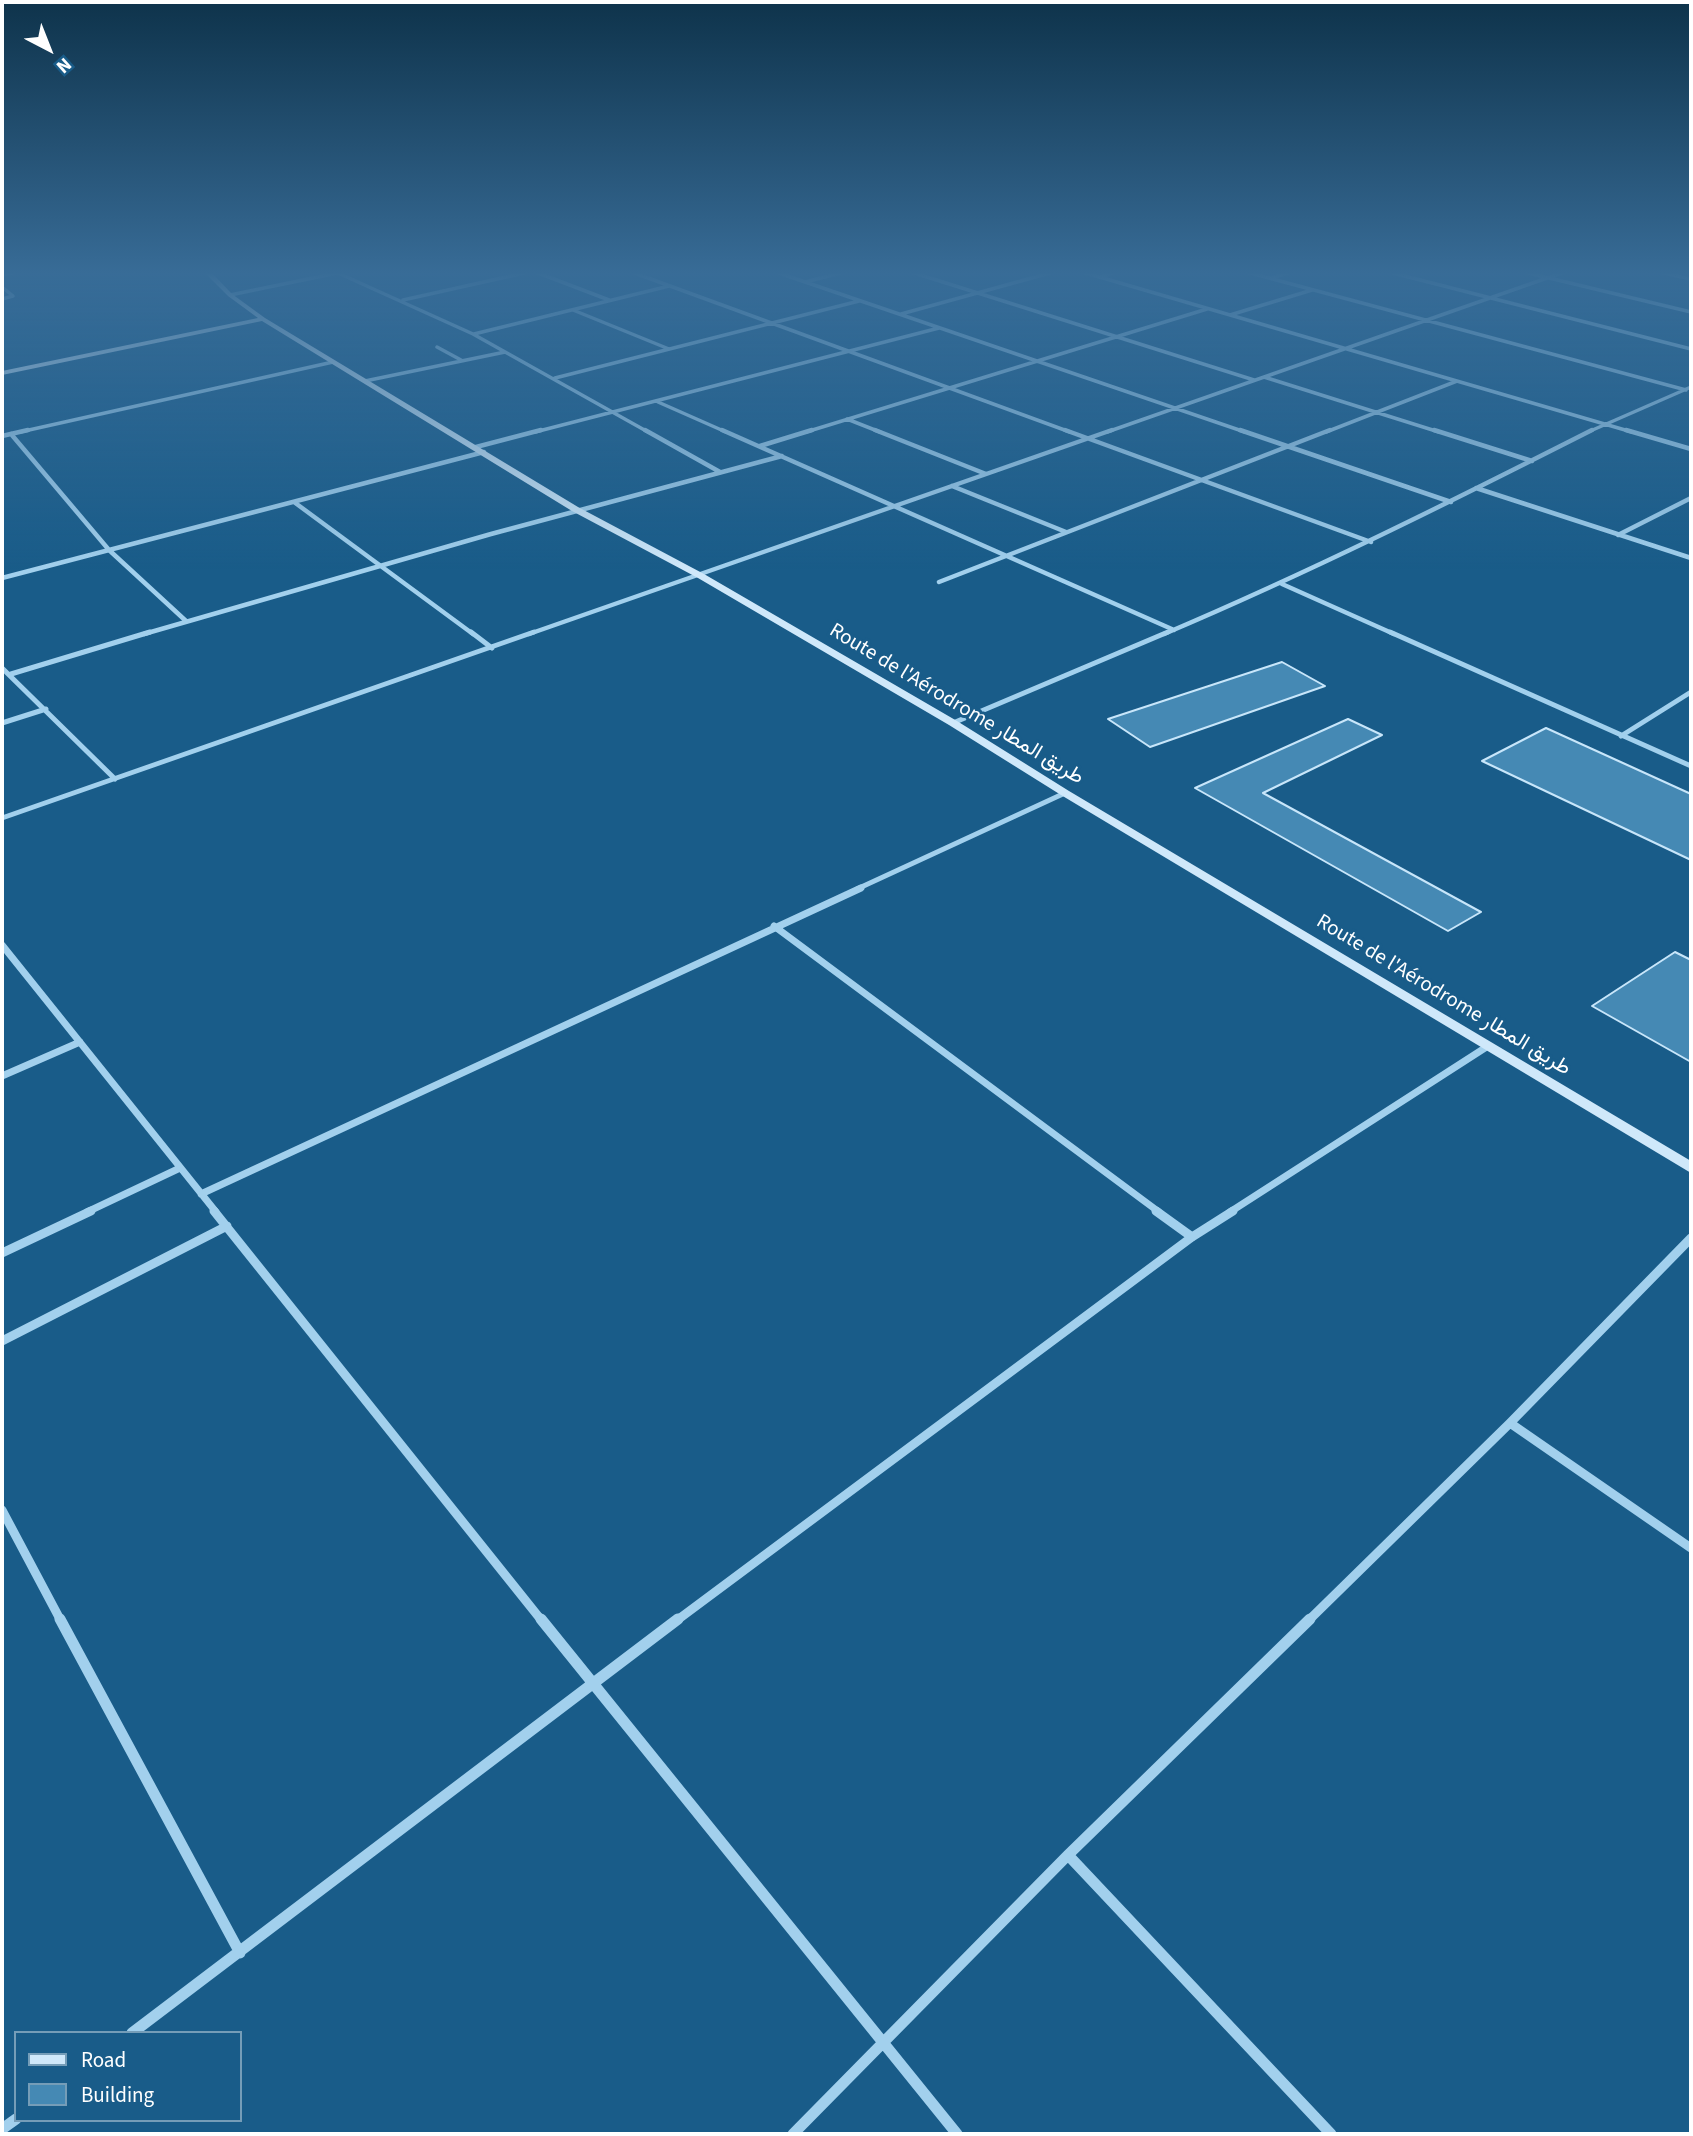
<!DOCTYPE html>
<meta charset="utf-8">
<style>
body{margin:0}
#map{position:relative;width:1693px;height:2136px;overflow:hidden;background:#195c89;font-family:"Source Sans 3",sans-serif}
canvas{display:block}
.frame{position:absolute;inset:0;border:4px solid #fff;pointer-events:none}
.legend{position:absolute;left:14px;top:2031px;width:228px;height:91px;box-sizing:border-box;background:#195c89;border:2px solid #759db8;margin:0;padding:9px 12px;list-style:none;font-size:21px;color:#fff}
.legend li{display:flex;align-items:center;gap:14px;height:35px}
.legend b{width:35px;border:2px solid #759db8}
.north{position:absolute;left:14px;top:14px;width:70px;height:70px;-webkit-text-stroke:5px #195c89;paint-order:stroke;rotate:138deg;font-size:19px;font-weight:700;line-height:28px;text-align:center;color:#fff}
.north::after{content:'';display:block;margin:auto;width:24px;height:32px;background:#fff;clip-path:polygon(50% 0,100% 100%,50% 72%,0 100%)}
</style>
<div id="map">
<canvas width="1693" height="2136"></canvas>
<div class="frame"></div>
<ul class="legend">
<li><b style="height:9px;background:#cfe8fa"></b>Road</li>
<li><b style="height:19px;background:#4589b4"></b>Building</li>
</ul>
<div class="north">N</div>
</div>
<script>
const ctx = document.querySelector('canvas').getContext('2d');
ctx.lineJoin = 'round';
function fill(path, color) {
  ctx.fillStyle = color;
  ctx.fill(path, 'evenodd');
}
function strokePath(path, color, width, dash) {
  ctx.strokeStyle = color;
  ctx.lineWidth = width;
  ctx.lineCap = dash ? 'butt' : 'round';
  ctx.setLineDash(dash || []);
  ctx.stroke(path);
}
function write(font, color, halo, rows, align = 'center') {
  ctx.font = font + ' "Source Sans 3",Vazirmatn,sans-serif';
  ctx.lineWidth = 6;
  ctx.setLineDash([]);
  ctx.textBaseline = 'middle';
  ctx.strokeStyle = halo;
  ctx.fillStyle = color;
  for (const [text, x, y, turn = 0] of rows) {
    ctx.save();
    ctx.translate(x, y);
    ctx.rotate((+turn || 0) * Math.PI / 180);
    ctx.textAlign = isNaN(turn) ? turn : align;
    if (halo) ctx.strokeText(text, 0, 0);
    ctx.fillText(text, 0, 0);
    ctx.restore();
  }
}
const building = new Path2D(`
 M1282,662L1325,686L1150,747L1108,719Z
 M1348,719L1382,735L1263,793L1481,912L1448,931L1195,788Z
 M1546,728L1691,794V860L1482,761Z
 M1675,952L1691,960V1062L1592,1006Z`);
fill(building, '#4589b4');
strokePath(building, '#c8e6fa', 2);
strokePath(new Path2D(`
 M533,271L609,300
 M629,271L1070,432
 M773,271L1245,432
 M908,271L1254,380
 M1079,271L1632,432
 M1243,271L1686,390
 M1385,271L1691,349
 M1520,271L1691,312
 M1655,271L1691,279
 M338,273L473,334L648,432
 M2,275L22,271
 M1100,277L1119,271
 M1271,278L1294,271
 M805,282L848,271
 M2,287L13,296L2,299
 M230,295L342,272
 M403,300L533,271
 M573,310L669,349
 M901,314L1057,271
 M1230,315L1312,290
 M474,334L669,286
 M437,347L461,360
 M1264,377L1439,432
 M555,378L859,301
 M365,381L505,352
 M658,402L726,432
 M847,419L880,432
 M20,432L333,362
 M535,432L939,328
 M806,432L1207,309
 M1107,432L1567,271
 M1326,432L1457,381
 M1588,432L1691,387`), '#a2d0ed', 3.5);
strokePath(new Path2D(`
 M645,430L720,472
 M722,430L1174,630
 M875,430L986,474
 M1065,430L1371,542
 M1240,430L1451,502
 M1434,430L1532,461
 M1626,430L1691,449
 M11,434L109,550L186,621
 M2,436L28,430
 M760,446L812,430
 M476,447L541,430
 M952,486L1066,532
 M1476,488L1691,558
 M294,502L473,634
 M1618,535L1691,498
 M2,578L484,452
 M939,582L1330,430
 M1282,584L1394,634
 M144,634L491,534L782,456
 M529,634L1112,430
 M1164,634C1310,572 1450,502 1592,430`), '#a2d0ed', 4.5);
strokePath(new Path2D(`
 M471,632L492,648
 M1390,632L1691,766
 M2,668L115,779
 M11,674L150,632
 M2,723L46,709
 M953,723L1168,632
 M1621,736L1691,692
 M2,818L534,632
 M857,889L1065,793`), '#a2d0ed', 5);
strokePath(new Path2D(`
 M774,926L1159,1212
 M2,945L216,1212
 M2,1076L80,1042
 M201,1194L861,888
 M87,1212L180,1168
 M1230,1212L1488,1046`), '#a2d0ed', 7);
strokePath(new Path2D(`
 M214,1211L542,1621
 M1156,1211L1192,1237
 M2,1253L91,1211
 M2,1341L227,1226
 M1510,1423L1691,1548
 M2,1510L61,1621
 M676,1621L1192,1237L1233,1211
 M1308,1621L1510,1423L1691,1238`), '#a2d0ed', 9);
strokePath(new Path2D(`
 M60,1619L240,1953
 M541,1619L957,2134
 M1068,1855L1331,2134
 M132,2033L678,1619
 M2,2129L16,2119
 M793,2134L1068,1855L1310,1619`), '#a2d0ed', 11);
fill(new Path2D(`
 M203,271H210L232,294L265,318L578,507L704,574L957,721L1069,791L1691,1161V1173L1061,795L949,725L698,578L572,511L262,321L2,375V371L258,318L228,296Z`), '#cfe8fa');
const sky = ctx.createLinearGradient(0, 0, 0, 570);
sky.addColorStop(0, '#0e334b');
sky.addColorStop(0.48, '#386c97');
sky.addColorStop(1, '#386c9700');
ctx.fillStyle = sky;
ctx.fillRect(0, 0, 1693, 570);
write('21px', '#fff', '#195c89', [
 ["Route de l'Aérodrome طريق المطار",956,705,31],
 ["Route de l'Aérodrome طريق المطار",1443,996,31]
]);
</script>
